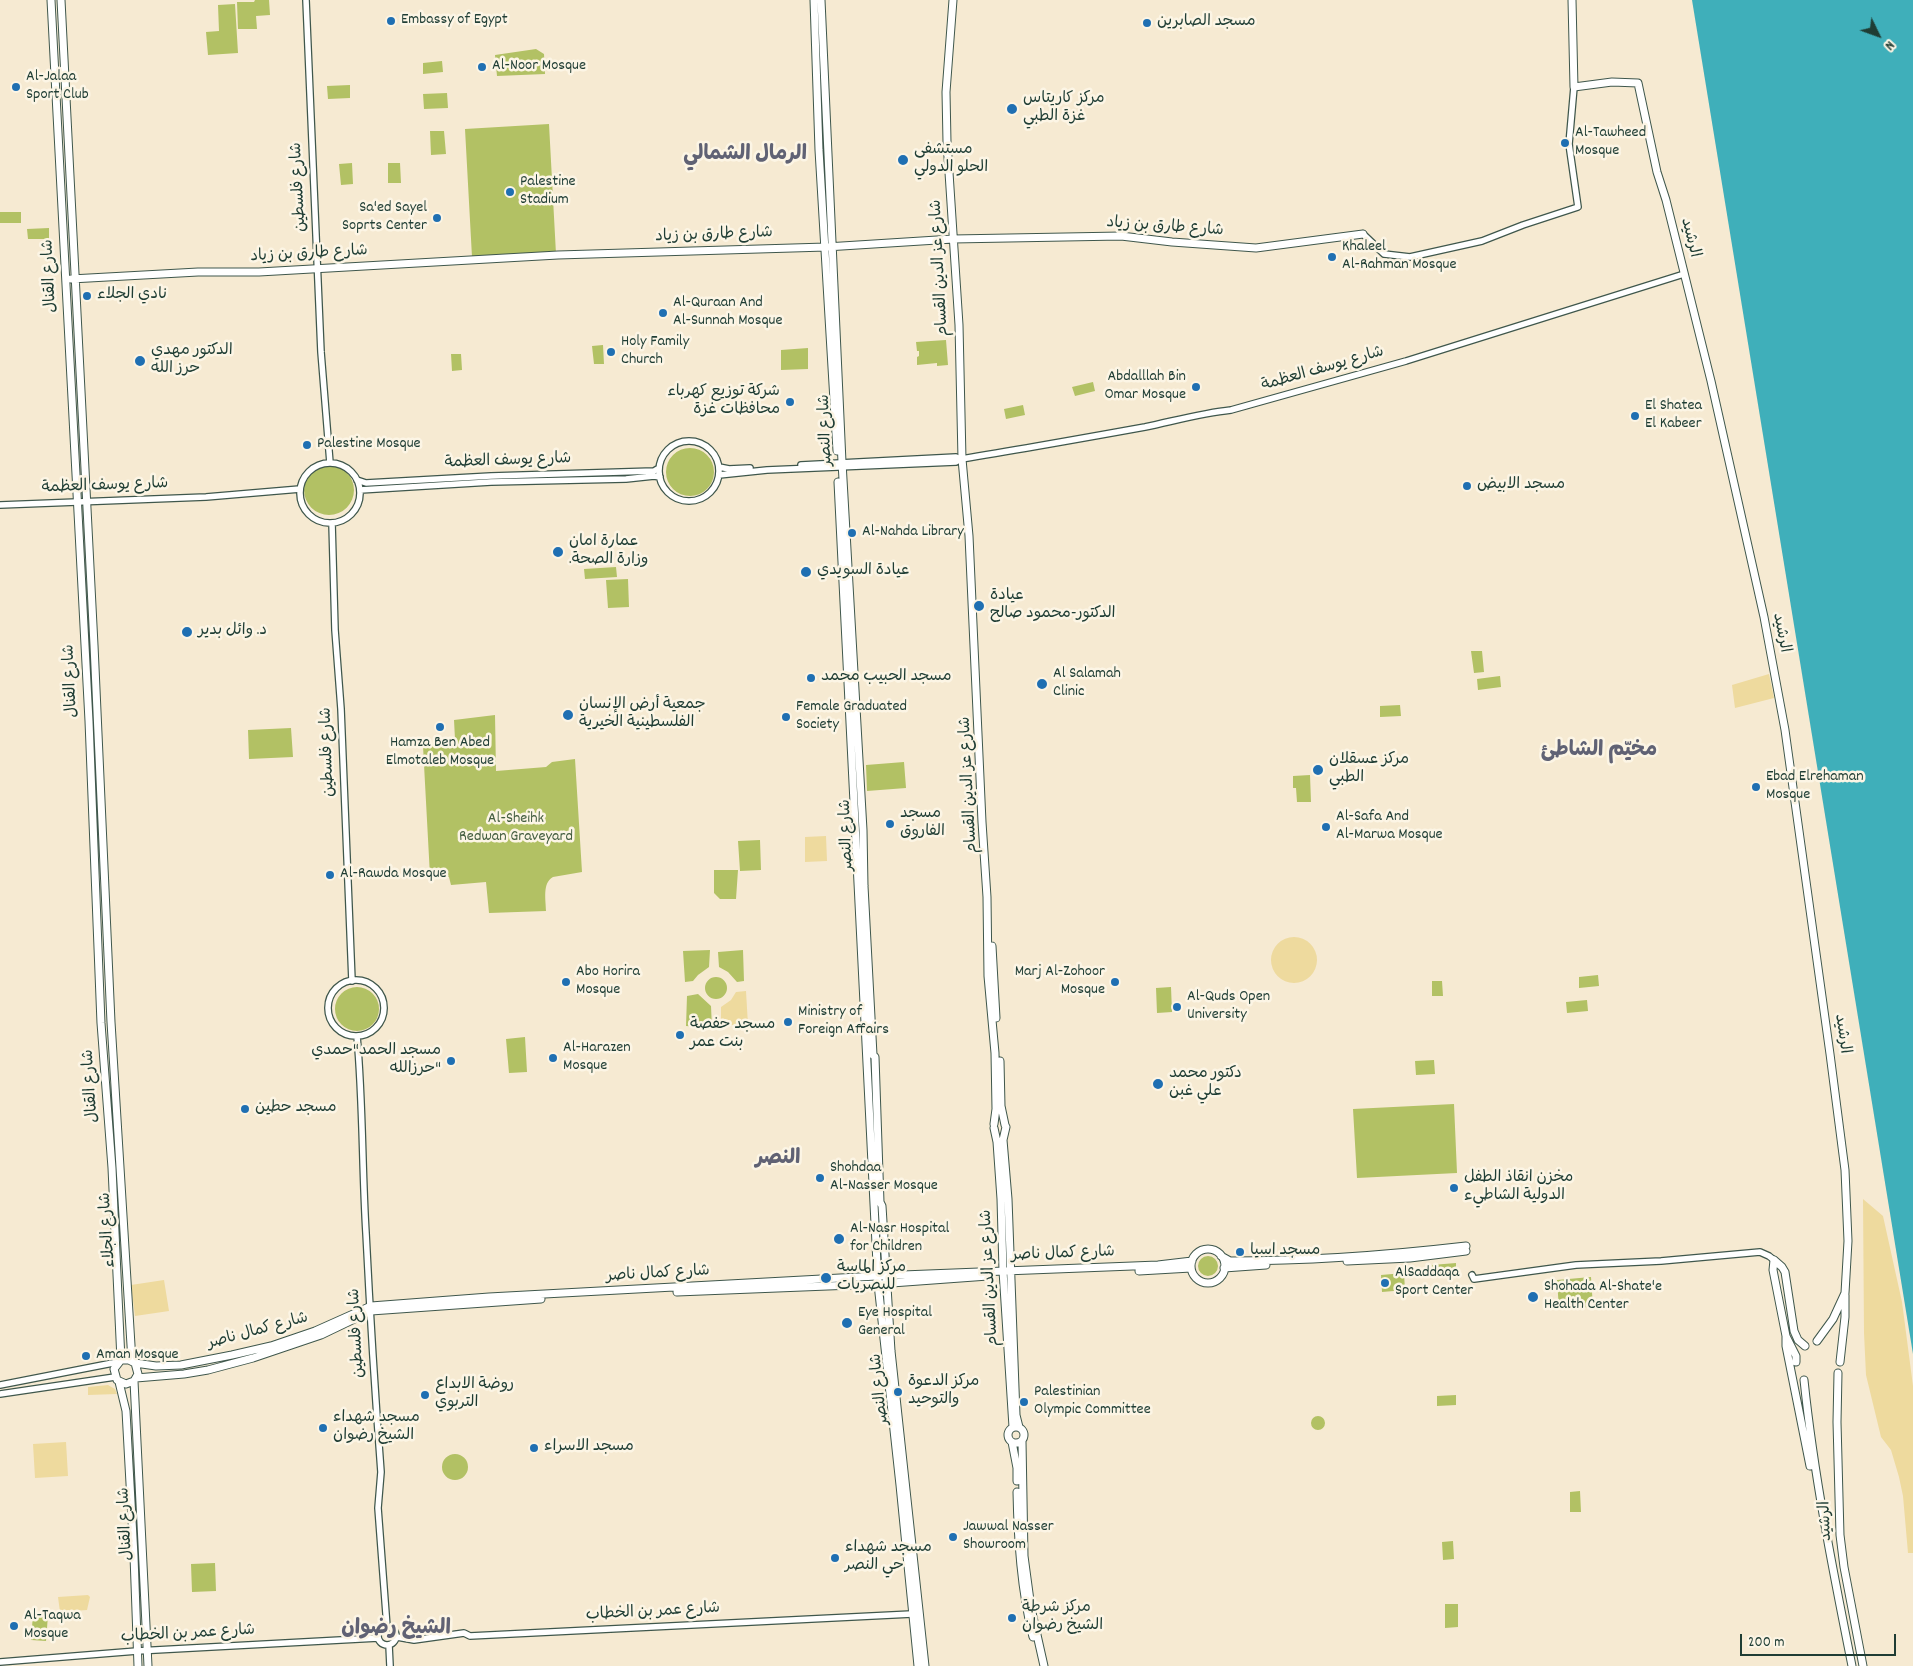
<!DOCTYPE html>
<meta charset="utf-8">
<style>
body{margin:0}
#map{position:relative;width:1913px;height:1666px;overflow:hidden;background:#f6ead2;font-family:Dekko,sans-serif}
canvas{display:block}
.north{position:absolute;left:1853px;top:10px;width:50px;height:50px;-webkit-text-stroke:4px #fcf5e5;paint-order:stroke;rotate:132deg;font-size:14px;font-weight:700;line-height:20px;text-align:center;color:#1f3d34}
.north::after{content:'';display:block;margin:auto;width:18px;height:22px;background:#1f3d34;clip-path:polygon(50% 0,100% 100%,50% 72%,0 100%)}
.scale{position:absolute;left:1740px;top:1634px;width:156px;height:22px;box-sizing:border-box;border:2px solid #1f3d34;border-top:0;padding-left:6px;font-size:15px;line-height:18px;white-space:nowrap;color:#1f3d34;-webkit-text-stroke:4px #fcf5e5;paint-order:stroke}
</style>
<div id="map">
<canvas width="1913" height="1666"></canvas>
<div class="north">N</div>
<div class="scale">200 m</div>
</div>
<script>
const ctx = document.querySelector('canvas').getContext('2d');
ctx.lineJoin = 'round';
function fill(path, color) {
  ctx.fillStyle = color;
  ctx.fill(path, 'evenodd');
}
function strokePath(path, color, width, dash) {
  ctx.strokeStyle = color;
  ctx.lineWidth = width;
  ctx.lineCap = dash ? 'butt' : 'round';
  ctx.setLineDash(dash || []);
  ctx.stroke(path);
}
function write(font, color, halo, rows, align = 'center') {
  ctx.font = font + ' Dekko,"Playpen Sans Arabic",sans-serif';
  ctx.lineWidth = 5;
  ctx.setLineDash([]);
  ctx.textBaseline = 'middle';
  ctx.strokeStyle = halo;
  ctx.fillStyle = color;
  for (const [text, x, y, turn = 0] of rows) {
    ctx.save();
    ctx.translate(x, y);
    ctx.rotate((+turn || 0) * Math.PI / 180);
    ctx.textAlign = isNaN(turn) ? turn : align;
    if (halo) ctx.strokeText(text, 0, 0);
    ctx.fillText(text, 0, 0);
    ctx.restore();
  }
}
fill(new Path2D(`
 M255,0H269L270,15L256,16L257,29H238L237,2H254Z
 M235,4L238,53L208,55L206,32L219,31L218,5Z
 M536,49L544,54L545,74L497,76L495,55Z
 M442,61L443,72L423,74V63Z
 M350,85V98L328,99L327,86Z
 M447,93L448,108L424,109L423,94Z
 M549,124L556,254L472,257L465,129Z
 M430,131H444L446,154L431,155Z
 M352,163L353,184L341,185L339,164Z
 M388,163H400L401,183H388Z
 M0,212H21V223H0Z
 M49,228V239H28L27,229Z
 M946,340L948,365L937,366V363L917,365V357L919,356V351H917L916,342Z
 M603,345L604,364H594L592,346Z
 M808,348V369L781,370V350Z
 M451,354H461L462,370L452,371Z
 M1093,382L1095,391L1075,396L1072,387Z
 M1023,405L1025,415L1006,419L1004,409Z
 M666 472a24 24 0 1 1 48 0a24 24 0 1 1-48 0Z
 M304 490a25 25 0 1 1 50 0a25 25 0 1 1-50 0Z
 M616,567L617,577L585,579L584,569Z
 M628,579L629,607L608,608L606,580Z
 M1471,651H1482L1484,672L1474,673Z
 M1500,676L1501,687L1478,690L1477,679Z
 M1400,705L1401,716L1380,717V706Z
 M495,715L496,771L546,767L552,762L575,759L582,872L553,877C542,883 546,900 546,911L489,913L486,882L451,885L449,877L430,876L423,746L455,739L454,720Z
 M291,728L293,757L249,759L248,730Z
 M904,762L906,788L867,791L866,765Z
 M1310,775L1311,802H1297L1296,788H1293V776Z
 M760,840L761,870L740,871L738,841Z
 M714,870H738L736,899H720L714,893Z
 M710,950L709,967L698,975L693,981L685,982L683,951Z
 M743,950L744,981L737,982L728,972L719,967L718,952Z
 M1598,975L1599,986L1579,988V977Z
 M705 988a11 11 0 1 1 22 0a11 11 0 1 1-22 0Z
 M1432,981H1442L1443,996H1432Z
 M335 1009a22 22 0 1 1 44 0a22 22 0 1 1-44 0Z
 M1171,987L1172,1012L1157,1013L1156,988Z
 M698,994L711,1006L712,1028L686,1026L687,996Z
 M1587,1000L1588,1011L1567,1013L1566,1002Z
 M525,1037L527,1072L509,1073L506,1039Z
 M1434,1060L1435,1074L1416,1075L1415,1061Z
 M1454,1104L1457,1173L1357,1178L1353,1109Z
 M1198 1266a10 10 0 1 1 20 0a10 10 0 1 1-20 0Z
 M1456,1263V1277L1433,1278L1432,1265Z
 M1404,1273L1405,1290L1382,1292L1381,1275Z
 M1591,1277L1593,1307L1559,1309L1557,1280Z
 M1456,1395V1405L1437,1406V1396Z
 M1311 1423a7 7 0 1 1 14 0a7 7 0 1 1-14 0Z
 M442 1467a13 13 0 1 1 26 0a13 13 0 1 1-26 0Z
 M1580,1491L1581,1512H1570V1492Z
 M1453,1541L1454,1559L1443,1560L1442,1542Z
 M215,1563L216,1591L192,1592L191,1564Z
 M1445,1604H1458V1627L1445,1628Z
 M33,1614L48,1615L46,1641L31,1640Z`), '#b2c164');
fill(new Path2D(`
 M1769,674L1774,698L1735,708L1732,685Z
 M826,836L827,861L805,862V837Z
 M1271 960a23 23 0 1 1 46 0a23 23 0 1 1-46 0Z
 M746,991L748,1025H721V1007L731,1000L736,992Z
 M1863,1199L1883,1216L1902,1302L1913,1386V1553H1908L1903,1496L1899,1477L1891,1450L1881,1437L1866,1375L1864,1333Z
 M164,1280L169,1311L135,1316L131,1285Z
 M108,1385L115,1389L117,1394L88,1395V1387Z
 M66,1442L68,1476L35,1478L33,1444Z
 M88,1595L90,1597L87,1610L60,1612L58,1597Z`), '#eeda9e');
fill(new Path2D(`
 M1692,0H1913V1354Z`), '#3fafba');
const minor = new Path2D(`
 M306,0L321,352L330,463
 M1363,234L1384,254L1410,257L1482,241L1523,225L1578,207L1569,144L1574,87
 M659 471a30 30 0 1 1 60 0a30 30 0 1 1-60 0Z
 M300 493a30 30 0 1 1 60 0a30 30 0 1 1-60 0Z
 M801,465L956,457L961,459
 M719,467L729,469L750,468
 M719,475L767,470L956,462L961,459C1023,449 1084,438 1145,427C1174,421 1202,413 1231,410L1406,361L1684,274
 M357,480L366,483L491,476L654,471L659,468
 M360,490L491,482L626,479L654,476L660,477
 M0,505L206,497L300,489
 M332,523L335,630L341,709L352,981
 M328 1008a28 28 0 1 1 56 0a28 28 0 1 1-56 0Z
 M357,1036C363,1102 362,1168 366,1233C370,1313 375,1393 381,1472L378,1508L387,1627
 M1472,1275L1474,1279L1576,1265L1661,1261L1760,1252L1769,1256L1774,1260
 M0,1385L118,1362
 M0,1394L115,1377
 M378 1636a9 9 0 1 1 18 0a9 9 0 1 1-18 0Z
 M397,1637L414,1640L464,1633L470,1636L912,1614
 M389,1645L390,1666
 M0,1662L137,1651L378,1638`);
const major = new Path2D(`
 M51,0L89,721L101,1023L112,1168L121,1360
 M61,0L94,645L111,1022L132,1361
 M814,0L819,150L837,451
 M821,0L842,462L863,830L864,886L873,1055L875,1057L880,1202L882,1206L891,1351L925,1666
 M953,0L946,92L947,142L959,325L962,459L969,536L982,822L987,897L988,976L995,1053L996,1109L994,1124
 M1572,0L1574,87L1612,82L1638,83L1657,172L1666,200L1711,381L1764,617L1785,730L1830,1054L1845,1170L1848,1241L1845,1293L1833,1319L1817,1341
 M71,279L198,272H259L558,255L826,247L953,239L1121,236L1172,242L1256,248L1363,234
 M838,482L878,1284L900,1485L918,1666
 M992,946L996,1018
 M1000,1061L1001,1106L1005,1125
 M1006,1127L1003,1140L1008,1199L1016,1415L1019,1427
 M994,1128L997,1142L1001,1199L1003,1271L1013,1427
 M1191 1266a17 17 0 1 1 34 0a17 17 0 1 1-34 0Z
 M1221,1256L1230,1261C1309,1261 1388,1255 1466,1246
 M1774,1260L1773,1270L1786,1336L1796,1356V1362
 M1774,1260L1782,1267L1785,1272L1794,1331L1798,1340L1805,1346
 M1347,1261L1410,1258L1466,1251
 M1224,1268L1266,1265
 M1139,1271L1191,1268
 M677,1292L878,1284L988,1276
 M1786,1336V1346L1810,1466
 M1840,1362L1845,1317V1295
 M135,1363L138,1374L134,1381L126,1384L117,1380L114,1369L121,1360H129L135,1363L156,1366L181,1365L232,1355L271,1346L315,1331L371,1306L489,1297L877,1276L1158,1265L1192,1261
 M1838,1373L1837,1422L1840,1535L1844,1567L1863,1666
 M136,1378L184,1374L208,1370L253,1358L321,1335L371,1311L541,1299
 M1804,1380C1814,1476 1833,1571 1852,1666
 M134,1381L148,1666
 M119,1382L126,1411L134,1556L138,1666
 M1008 1435a8 8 0 1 1 16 0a8 8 0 1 1-16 0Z
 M1022,1441L1024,1556L1031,1608L1044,1666
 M1012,1442L1017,1468V1481
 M1017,1492C1018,1541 1021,1589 1033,1637`);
strokePath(minor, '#3f574c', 8);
strokePath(major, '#3f574c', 9);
strokePath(minor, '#fff', 5.5);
strokePath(major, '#fff', 7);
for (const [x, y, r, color] of [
 [391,21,5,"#1f6fb2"],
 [1147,23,5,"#1f6fb2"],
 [482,67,5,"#1f6fb2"],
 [16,87,5,"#1f6fb2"],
 [1012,109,6,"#1f6fb2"],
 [1565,143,5,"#1f6fb2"],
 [903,160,6,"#1f6fb2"],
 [510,192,5,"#1f6fb2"],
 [437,218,5,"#1f6fb2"],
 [1332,257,5,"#1f6fb2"],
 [87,296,5,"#1f6fb2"],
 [663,313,5,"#1f6fb2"],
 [611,352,5,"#1f6fb2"],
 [140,361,6,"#1f6fb2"],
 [1196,387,5,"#1f6fb2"],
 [790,402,5,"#1f6fb2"],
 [1635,416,5,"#1f6fb2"],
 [307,445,5,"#1f6fb2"],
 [1467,486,5,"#1f6fb2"],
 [852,533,5,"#1f6fb2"],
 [558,552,6,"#1f6fb2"],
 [806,572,6,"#1f6fb2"],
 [979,606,6,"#1f6fb2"],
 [187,632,6,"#1f6fb2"],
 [811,678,5,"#1f6fb2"],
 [1042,684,6,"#1f6fb2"],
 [568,715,6,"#1f6fb2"],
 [786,717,5,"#1f6fb2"],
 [440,727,5,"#1f6fb2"],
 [1318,770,6,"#1f6fb2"],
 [1756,787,5,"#1f6fb2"],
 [890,824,5,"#1f6fb2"],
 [1326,827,5,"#1f6fb2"],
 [330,875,5,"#1f6fb2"],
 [566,982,5,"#1f6fb2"],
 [1115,982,5,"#1f6fb2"],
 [1177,1007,5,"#1f6fb2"],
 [788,1022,5,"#1f6fb2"],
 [680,1035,5,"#1f6fb2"],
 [553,1058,5,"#1f6fb2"],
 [451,1061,5,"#1f6fb2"],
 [1158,1084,6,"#1f6fb2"],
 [245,1109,5,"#1f6fb2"],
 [820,1178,5,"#1f6fb2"],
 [1454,1188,5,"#1f6fb2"],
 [839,1239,6,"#1f6fb2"],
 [1240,1252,5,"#1f6fb2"],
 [826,1278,6,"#1f6fb2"],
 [1385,1283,5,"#1f6fb2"],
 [1533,1297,6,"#1f6fb2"],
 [847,1323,6,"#1f6fb2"],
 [86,1356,5,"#1f6fb2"],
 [898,1392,5,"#1f6fb2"],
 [425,1395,5,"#1f6fb2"],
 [1024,1402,5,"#1f6fb2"],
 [323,1428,5,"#1f6fb2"],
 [534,1448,5,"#1f6fb2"],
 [953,1537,5,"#1f6fb2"],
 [835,1558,5,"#1f6fb2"],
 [1012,1618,5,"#1f6fb2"],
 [14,1626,5,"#1f6fb2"]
]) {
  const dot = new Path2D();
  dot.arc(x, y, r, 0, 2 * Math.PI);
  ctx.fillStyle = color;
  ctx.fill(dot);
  strokePath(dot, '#fcf5e5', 2);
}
write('16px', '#1f3d34', '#fcf5e5', [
 ["Embassy of Egypt",401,21],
 ["مسجد الصابرين",1157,23],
 ["Al-Noor Mosque",492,67],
 ["Al-Jalaa",26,78],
 ["Sport Club",26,96],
 ["مركز كاريتاس",1023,100],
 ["غزة الطبي",1023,118],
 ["Al-Tawheed",1575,134],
 ["Mosque",1575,152],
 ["مستشفى",914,151],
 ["الحلو الدولي",914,169],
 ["Palestine",520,183],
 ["Stadium",520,201],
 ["Sa'ed Sayel",427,209,"right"],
 ["Soprts Center",427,227,"right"],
 ["Khaleel",1342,248],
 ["Al-Rahman Mosque",1342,266],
 ["نادي الجلاء",97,296],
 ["Al-Quraan And",673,304],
 ["Al-Sunnah Mosque",673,322],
 ["Holy Family",621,343],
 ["Church",621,361],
 ["الدكتور مهدي",151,352],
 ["حرز الله",151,370],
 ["Abdalllah Bin",1186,378,"right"],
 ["Omar Mosque",1186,396,"right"],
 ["شركة توزيع كهرباء",780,393,"right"],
 ["محافظات غزة",780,411,"right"],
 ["El Shatea",1645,407],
 ["El Kabeer",1645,425],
 ["Palestine Mosque",317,445],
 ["مسجد الابيض",1477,486],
 ["Al-Nahda Library",862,533],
 ["عمارة امان",569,543],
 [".وزارة الصحة",569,561],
 ["عيادة السويدي",817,572],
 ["عيادة",990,597],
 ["الدكتور-محمود صالح",990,615],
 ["د. وائل بدير",198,632],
 ["Al Salamah",1053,675],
 ["Clinic",1053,693],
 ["مسجد الحبيب محمد",821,678],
 ["جمعية أرض الإنسان",579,706],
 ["الفلسطينية الخيرية",579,724],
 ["Female Graduated",796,708],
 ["Society",796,726],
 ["Hamza Ben Abed",440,744,"center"],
 ["Elmotaleb Mosque",440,762,"center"],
 ["مركز عسقلان",1329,761],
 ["الطبي",1329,779],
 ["Ebad Elrehaman",1766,778],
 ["Mosque",1766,796],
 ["مسجد",900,815],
 ["الفاروق",900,833],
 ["Al-Safa And",1336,818],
 ["Al-Marwa Mosque",1336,836],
 ["Al-Rawda Mosque",340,875],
 ["Abo Horira",576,973],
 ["Mosque",576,991],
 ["Marj Al-Zohoor",1105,973,"right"],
 ["Mosque",1105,991,"right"],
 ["Al-Quds Open",1187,998],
 ["University",1187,1016],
 ["Ministry of",798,1013],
 ["Foreign Affairs",798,1031],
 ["مسجد حفصة",690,1026],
 ["بنت عمر",690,1044],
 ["Al-Harazen",563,1049],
 ["Mosque",563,1067],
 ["مسجد الحمد\"حمدي",441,1052,"right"],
 ["حرزالله\"",441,1070,"right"],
 ["دكتور محمد",1169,1075],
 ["علي غبن",1169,1093],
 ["مسجد حطين",255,1109],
 ["Shohdaa",830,1169],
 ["Al-Nasser Mosque",830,1187],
 ["مخزن انقاذ الطفل",1464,1179],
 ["الدولية الشاطيء",1464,1197],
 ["Al-Nasr Hospital",850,1230],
 ["for Children",850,1248],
 ["مسجد اسيا",1250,1252],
 ["مركز الماسة",837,1269],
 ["للبصريات",837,1287],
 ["AlSaddaqa",1395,1274],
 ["Sport Center",1395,1292],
 ["Shohada Al-Shate'e",1544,1288],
 ["Health Center",1544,1306],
 ["Eye Hospital",858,1314],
 ["General",858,1332],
 ["Aman Mosque",96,1356],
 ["مركز الدعوة",908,1383],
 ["والتوحيد",908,1401],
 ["روضة الابداع",435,1386],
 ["التربوي",435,1404],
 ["Palestinian",1034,1393],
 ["Olympic Committee",1034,1411],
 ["مسجد شهداء",333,1419],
 ["الشيخ رضوان",333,1437],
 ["مسجد الاسراء",544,1448],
 ["Jawwal Nasser",963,1528],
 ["Showroom",963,1546],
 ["مسجد شهداء",845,1549],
 ["حي النصر",845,1567],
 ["مركز شرطة",1022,1609],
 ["الشيخ رضوان",1022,1627],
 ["Al-Taqwa",24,1617],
 ["Mosque",24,1635]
], 'left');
write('16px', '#1f3d34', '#fcf5e5', [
 ["شارع فلسطين",300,187,-93],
 ["شارع طارق بن زياد",1165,228,4],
 ["شارع طارق بن زياد",714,236,-2],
 ["الرشيد",1689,238,76],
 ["شارع طارق بن زياد",309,255,-3],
 ["شارع عز الدين القسام",941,268,-93],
 ["شارع القنال",51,276,-93],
 ["شارع يوسف العظمة",1323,370,-16],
 ["شارع النصر",827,430,-92],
 ["شارع يوسف العظمة",508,462,-2],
 ["شارع يوسف العظمة",105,487,-2],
 ["الرشيد",1780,633,79],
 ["شارع القنال",72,681,-93],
 ["شارع فلسطين",329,752,-92],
 ["شارع عز الدين القسام",970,785,-93],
 ["شارع النصر",848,835,-92],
 ["الرشيد",1841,1034,82],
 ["شارع القنال",92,1086,-94],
 ["شارع الجلاء",109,1230,-94],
 ["شارع كمال ناصر",1063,1255,-2],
 ["شارع كمال ناصر",658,1275,-3],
 ["شارع عز الدين القسام",991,1278,-93],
 ["شارع كمال ناصر",258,1332,-15],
 ["شارع فلسطين",358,1333,-93],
 ["شارع النصر",881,1389,-96],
 ["الرشيد",1827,1521,-92],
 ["شارع القنال",127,1524,-93],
 ["شارع عمر بن الخطاب",653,1613,-3],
 ["شارع عمر بن الخطاب",188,1635,-3]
]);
write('16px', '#445e40', '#fcf5e5', [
 ["Al-Sheihk",516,820],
 ["Redwan Graveyard",516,838]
]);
write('bold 21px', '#606274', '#fcf5e5', [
 ["الرمال الشمالي",745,156],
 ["مخيّم الشاطئ",1599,752],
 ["النصر",778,1160],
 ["الشيخ رضوان",396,1630]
]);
</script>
